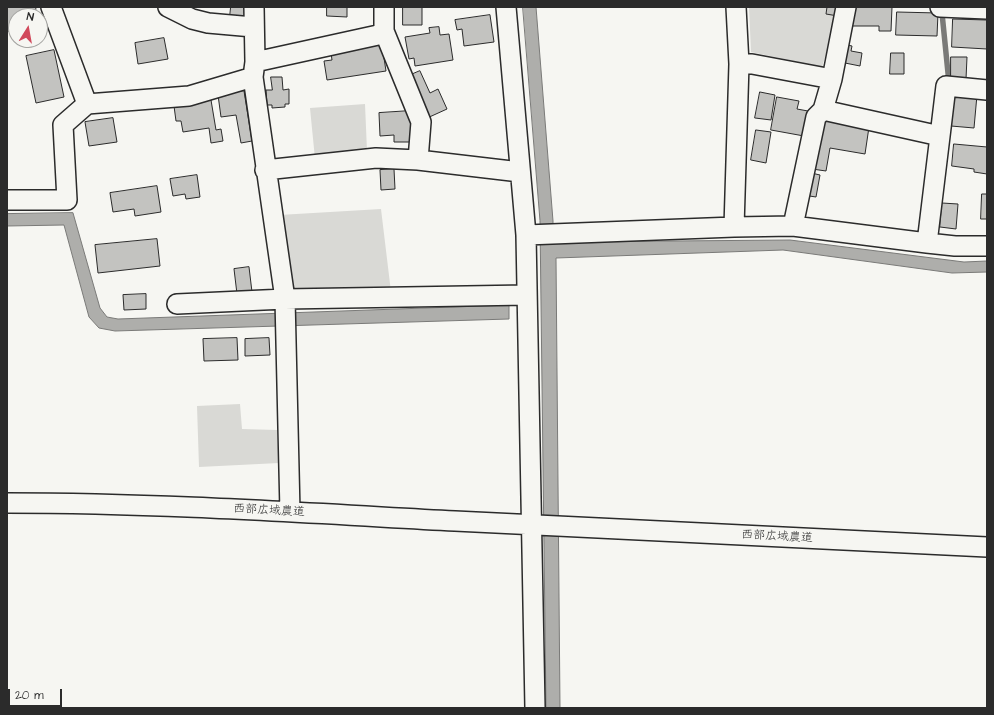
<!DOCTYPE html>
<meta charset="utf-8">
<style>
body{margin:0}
#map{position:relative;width:994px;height:715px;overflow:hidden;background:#f6f6f2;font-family:"Architects Daughter",sans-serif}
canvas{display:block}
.frame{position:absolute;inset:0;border:8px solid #2b2b2b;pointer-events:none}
.north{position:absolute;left:8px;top:8px;width:40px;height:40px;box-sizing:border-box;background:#f6f6f2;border:1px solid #a5a5a2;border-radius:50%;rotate:11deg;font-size:11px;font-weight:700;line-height:16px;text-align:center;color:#2b2b2b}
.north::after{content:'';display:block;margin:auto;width:14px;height:18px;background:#d1495b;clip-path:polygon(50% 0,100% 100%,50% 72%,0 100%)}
.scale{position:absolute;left:8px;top:689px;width:54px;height:18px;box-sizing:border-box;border:2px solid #2b2b2b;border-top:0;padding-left:5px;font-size:12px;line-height:14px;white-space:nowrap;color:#2b2b2b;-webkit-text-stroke:3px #f6f6f2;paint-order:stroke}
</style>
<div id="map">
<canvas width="994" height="715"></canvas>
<div class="frame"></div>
<div class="north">N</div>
<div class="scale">20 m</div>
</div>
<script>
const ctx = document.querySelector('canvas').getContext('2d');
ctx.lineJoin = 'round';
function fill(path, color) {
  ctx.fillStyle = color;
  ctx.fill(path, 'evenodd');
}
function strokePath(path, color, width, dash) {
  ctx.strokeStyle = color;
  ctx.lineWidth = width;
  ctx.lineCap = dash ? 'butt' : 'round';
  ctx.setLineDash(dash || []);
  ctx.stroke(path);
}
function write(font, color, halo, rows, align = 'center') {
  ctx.font = font + ' "Architects Daughter","Klee One",sans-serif';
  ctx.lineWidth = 4;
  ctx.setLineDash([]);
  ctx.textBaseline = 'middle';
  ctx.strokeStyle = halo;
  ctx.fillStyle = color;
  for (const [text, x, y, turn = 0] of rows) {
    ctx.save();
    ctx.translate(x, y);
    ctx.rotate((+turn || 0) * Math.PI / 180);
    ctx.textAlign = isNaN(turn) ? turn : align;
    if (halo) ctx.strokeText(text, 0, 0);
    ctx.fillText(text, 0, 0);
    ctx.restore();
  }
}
fill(new Path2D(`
 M749,7H840L822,67L751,52Z
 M365,104L367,151L315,159L310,108Z
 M381,209L391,292L289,295L279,215Z
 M240,404L242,429L277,430L279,463L199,467L197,406Z`), '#d9d9d5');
const water = new Path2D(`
 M523,7H536L553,221V242L790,240L964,262L987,261V272L952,273L783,250L556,258L560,708H546L540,221Z
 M73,213L100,308L107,317L118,319L509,305V319L115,331L99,328L89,317L64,225L7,226V214Z`);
fill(water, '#aeaeab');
strokePath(water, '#7a7a78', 1);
strokePath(new Path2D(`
 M945,13H942L949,83`), '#7a7a78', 5.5);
const building = new Path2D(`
 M7,7H36L35,16H16V32L7,31Z
 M231,7H247V17H230Z
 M327,7H347V17L327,16Z
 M403,7H422V25H403Z
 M825,7H840L838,16L826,14L827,7Z
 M851,7H892L891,31H879V26H851Z
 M897,12L938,13L937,36L896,35Z
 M490,15L494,42L464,46L462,29L457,30L455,20Z
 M953,19L987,20V49L952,47Z
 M439,27L440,35L449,34L453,60L415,66L414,58L409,59L405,37L430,33L429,28Z
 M164,38L168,59L138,64L135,43Z
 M843,44L852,46L851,51L862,53L860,66L840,62Z
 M382,45L386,71L327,80L324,61L332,60L331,53Z
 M54,50L64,97L36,103L26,56Z
 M891,53H904V74H890Z
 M951,57H967L966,79L951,78Z
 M420,71L430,93L438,89L447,109L425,119L406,77Z
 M271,77H282L283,90L289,89V104H285V107L272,108V105H267L266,90H272Z
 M244,91L252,141L241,143L236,115L221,117L218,95Z
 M760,92L775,95L771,120L755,118Z
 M954,93L977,95L974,128L951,126Z
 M777,97L799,101L797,109L808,111L804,136L771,130Z
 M211,100L216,130L221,129L223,141L211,143L209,128L183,132L181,121H176L174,106Z
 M410,111L412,142H394V135L380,136L379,113Z
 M822,115L869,127L865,154L830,148L826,171L812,169Z
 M113,118L117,142L89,146L85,122Z
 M756,130L771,132L766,163L751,160Z
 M954,144L987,147V174L974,172V169L952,166Z
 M394,169L395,189L381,190L380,170Z
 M807,172L820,175L816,197L803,195Z
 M197,175L200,197L186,199L185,194L173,196L170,179Z
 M157,186L161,212L135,216L134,209L113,212L110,193Z
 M982,194H987V219H981Z
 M942,203L958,204L956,229L940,227Z
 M157,239L160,266L98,273L95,245Z
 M249,267L252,292L237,294L234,269Z
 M146,294V309L124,310L123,295Z
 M237,338L238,360L204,361L203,339Z
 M269,338L270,355L245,356V339Z`);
fill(building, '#c3c3c0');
strokePath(building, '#2b2b2b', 1);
const minor = new Path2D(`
 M168,7L192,19L208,23L253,27
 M254,7L255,62L253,77L285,299L290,512
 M506,7L526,235L535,708
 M940,7L987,9
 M384,31L421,122L418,160
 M255,62L378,35L384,31V7
 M739,64H752L832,79L846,7
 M832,79L823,110L940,136L927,243
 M87,104L189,96L253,77
 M940,136L946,86L987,90
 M265,170L376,158L418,160L520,172
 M7,200H67L63,125L87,104L51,7
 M793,226L816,117L823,110
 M734,227L739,64L736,7
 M526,235L734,227L793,226L927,243L955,246H987
 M177,304L285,299L527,295
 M7,503C157,503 306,513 455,521C632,530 810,538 987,547`);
strokePath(minor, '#2b2b2b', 22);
strokePath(minor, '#f6f6f2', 19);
write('12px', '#2b2b2b', '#f6f6f2', [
 ["西部広域農道",269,511,3],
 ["西部広域農道",777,537,3]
]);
</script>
